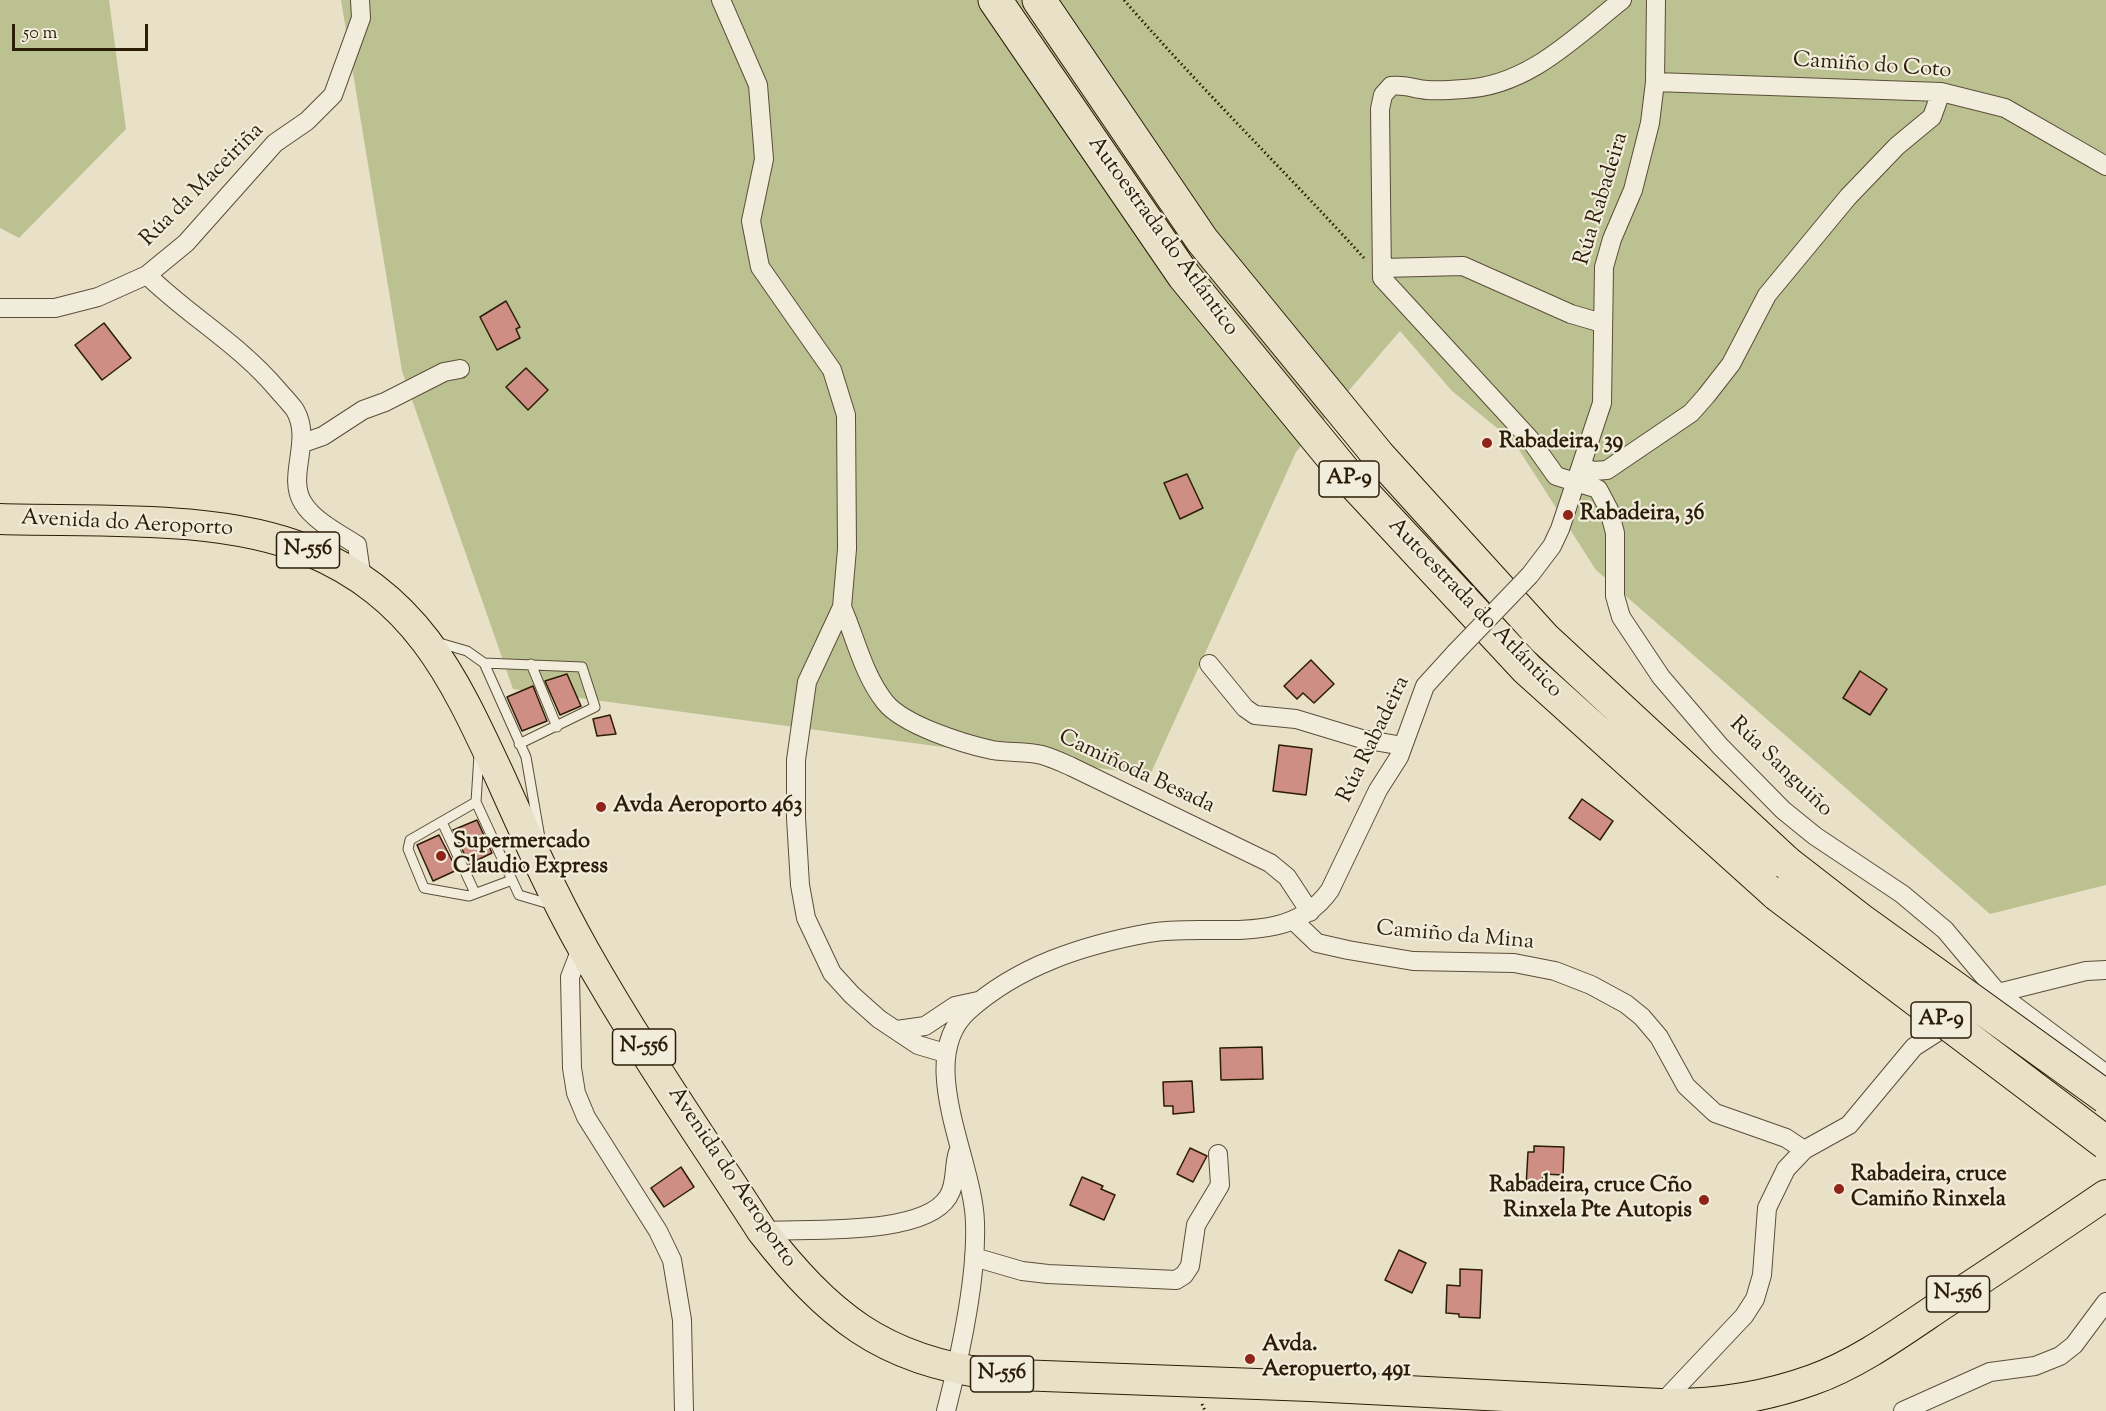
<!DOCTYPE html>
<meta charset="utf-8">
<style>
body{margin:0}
#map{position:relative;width:2106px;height:1411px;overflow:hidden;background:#e9e1c7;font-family:"Sorts Mill Goudy",serif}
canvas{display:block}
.scale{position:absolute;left:12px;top:24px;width:136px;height:27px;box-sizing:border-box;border:3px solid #2c1d07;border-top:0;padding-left:8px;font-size:18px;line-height:21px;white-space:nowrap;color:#2c1d07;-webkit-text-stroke:4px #f1ecdb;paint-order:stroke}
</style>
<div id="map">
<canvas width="2106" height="1411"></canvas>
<div class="scale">50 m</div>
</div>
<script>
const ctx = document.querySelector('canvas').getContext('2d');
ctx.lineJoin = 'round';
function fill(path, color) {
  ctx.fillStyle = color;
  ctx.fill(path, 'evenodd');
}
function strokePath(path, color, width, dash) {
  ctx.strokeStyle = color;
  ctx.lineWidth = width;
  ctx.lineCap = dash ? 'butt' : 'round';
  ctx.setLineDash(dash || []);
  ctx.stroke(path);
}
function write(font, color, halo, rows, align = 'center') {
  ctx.font = font + ' "Sorts Mill Goudy",serif';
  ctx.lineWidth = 4.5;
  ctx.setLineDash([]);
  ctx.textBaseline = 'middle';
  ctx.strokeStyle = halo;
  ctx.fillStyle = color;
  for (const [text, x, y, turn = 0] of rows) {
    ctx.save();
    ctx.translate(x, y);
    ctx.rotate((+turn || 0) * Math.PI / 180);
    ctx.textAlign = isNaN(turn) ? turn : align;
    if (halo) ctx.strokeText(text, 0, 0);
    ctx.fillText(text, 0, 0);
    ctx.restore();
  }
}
fill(new Path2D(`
 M0,0H109L126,129L19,238L0,228Z
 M341,0H2106V885L1990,914L1596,570L1514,442L1452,391L1400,331L1296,452L1150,775L513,689L402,371Z`), '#bcc192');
const building = new Path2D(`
 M506,301L520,327L516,329L520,338L497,350L480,317Z
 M104,323L131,358L102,380L75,345Z
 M526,368L548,390L528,410L506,387Z
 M1187,474L1203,508L1180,519L1164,483Z
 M1311,660L1334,684L1314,703L1303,693L1297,699L1284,686Z
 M1860,671L1887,689L1870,715L1843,698Z
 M567,674L581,706L560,715L545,681Z
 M533,686L547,721L522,731L507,697Z
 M610,715L616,734L597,736L593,719Z
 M1279,745L1312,749L1306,795L1273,791Z
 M1582,799L1613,821L1600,840L1569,818Z
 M477,820L492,853L469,864L453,830Z
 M439,835L457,870L433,881L417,845Z
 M1262,1047L1263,1079L1221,1080L1220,1048Z
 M1192,1081L1194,1112L1173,1114V1106H1164L1163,1082Z
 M1534,1146L1564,1147L1563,1175L1543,1174L1542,1188L1526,1187L1528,1152H1534Z
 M1190,1148L1207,1156L1193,1182L1177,1174Z
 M681,1167L694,1187L664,1207L651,1188Z
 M1082,1177L1103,1186L1101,1189L1115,1195L1104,1220L1070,1205Z
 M1399,1250L1426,1263L1412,1293L1385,1280Z
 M1460,1269L1482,1270L1480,1318L1459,1317V1314L1446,1313L1447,1285L1460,1286Z`);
fill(building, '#cf8e84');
strokePath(building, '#2c1d07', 1.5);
const service = new Path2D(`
 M436,642L467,651L484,663L526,757L540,838
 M484,663L582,667L595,707L519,744
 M531,664L557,727
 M479,755L476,802L519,895L553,905
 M476,802L410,840L408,849L424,888L469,896L512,880
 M442,822L475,893`);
const minor = new Path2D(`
 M721,0L758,85L764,159L751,221L760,267L832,370L846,415L847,549L842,607L807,682L796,760V818L800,885L806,918L832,973L852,995L879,1019L918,1045L945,1053
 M1622,0C1574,38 1528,86 1464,89C1452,90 1439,91 1427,90C1414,89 1404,84 1391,86L1383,95L1380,109L1382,278L1529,438L1556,476L1598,489L1609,510L1615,533V596L1621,617L1661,677L1720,746L1783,810L1815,836L1902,894L1945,930L1998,993L2106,1074
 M1655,82L1941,92L2005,108L2106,166
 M1382,268L1463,266L1571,314L1602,323
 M147,275C189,316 239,344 277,389C283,396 290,403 295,410C313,441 286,476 303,503C314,521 340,534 357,545L362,580
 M0,308H55L98,297L147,275L186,243L275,143L307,121L333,95L361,18L360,0
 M303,443L323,436L363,410L385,402L444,372L460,369
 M1581,466L1593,471L1607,470L1691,413L1706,396L1731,364L1767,295L1848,197L1897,146L1932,117L1941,92
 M1530,575L1552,546L1560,529L1602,403L1604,267L1612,239L1633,190L1650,123L1655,82L1656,0
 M842,607C856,639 863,674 885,702C903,725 964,744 992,750C1009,753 1026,751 1042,755C1053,758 1063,763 1072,767L1270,863L1287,877L1310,912
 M1209,664L1245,708L1255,715L1296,719L1362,739L1403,746
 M1295,922L1317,943L1348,950L1413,961L1514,963L1555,971L1591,985L1626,1004L1642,1017L1659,1037L1686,1086L1715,1113L1786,1138L1804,1150
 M582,946L570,977L572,1068L576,1093L586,1117L658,1231L672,1260L682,1320L684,1411
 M1992,997L1998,993L2086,971L2106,970
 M897,1030L925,1026L955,1006L978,1001
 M762,1231C805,1228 923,1237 948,1197C957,1183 953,1167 958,1152
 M974,1257L1022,1271L1048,1274L1176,1280L1184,1275L1190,1266L1196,1225L1220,1185L1218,1154
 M1659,1406L1744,1316L1755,1299L1762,1275L1767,1208L1786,1169L1804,1150L1849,1125L1914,1047L1953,1022
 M946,1411C960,1356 977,1279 975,1223C974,1161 914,1060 968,1011C1018,966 1083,945 1149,933C1210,922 1289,949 1330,890L1378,790L1399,757L1425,686L1455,653
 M1903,1411L1990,1372L2035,1366L2060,1356L2074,1345L2106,1302`);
const primary = new Path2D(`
 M0,519C94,522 220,514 307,550C418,596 454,678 501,779C527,837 553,895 584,950C638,1046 702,1138 762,1231C828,1315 881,1360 991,1374L1310,1386L1660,1404C1713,1405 1762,1398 1812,1380C1860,1363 1904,1330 1946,1302C2000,1267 2053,1231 2106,1195`);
const motorway = new Path2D(`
 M995,0L1184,276L1351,480L1527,669L1777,894
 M1039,0L1202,240L1378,455L1544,638L1787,863`);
strokePath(service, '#5b4e37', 11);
strokePath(minor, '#5b4e37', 20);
strokePath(primary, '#2c1d07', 32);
strokePath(motorway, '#2c1d07', 35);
strokePath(new Path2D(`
 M1124,0C1201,89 1285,171 1364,258
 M1202,1404L1205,1411`), '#2c1d07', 3, [1.5, 3]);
strokePath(service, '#f1ecdb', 9);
strokePath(minor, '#f1ecdb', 18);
strokePath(primary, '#e9e1c7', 30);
strokePath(motorway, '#e9e1c7', 33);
const minorBridge = new Path2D(`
 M1455,653L1530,575`);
const motorwayBridge = new Path2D(`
 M1787,863L1863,922L2106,1097
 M1777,894L2106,1143`);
strokePath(minorBridge, '#5b4e37', 20, []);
strokePath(motorwayBridge, '#2c1d07', 35, []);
strokePath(minorBridge, '#f1ecdb', 18);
strokePath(motorwayBridge, '#e9e1c7', 33);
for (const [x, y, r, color] of [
 [1487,443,6,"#8f2418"],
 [1568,515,6,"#8f2418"],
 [601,807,6,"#8f2418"],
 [441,856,6,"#8f2418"],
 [1839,1189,6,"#8f2418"],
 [1704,1200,6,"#8f2418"],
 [1250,1359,6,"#8f2418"]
]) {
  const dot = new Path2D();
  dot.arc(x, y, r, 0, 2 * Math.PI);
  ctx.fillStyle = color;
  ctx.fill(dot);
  strokePath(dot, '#f1ecdb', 2);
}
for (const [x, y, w] of [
 [1349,479,60],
 [308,550,63],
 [1941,1020,60],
 [644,1047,63],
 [1958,1294,63],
 [1002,1374,63]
]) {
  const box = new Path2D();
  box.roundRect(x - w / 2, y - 18, w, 36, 4.5);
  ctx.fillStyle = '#f1ecdb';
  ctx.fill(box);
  strokePath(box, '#2c1d07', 1.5);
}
write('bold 21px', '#2c1d07', null, [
 ["AP-9",1349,479],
 ["N-556",308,550],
 ["AP-9",1941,1020],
 ["N-556",644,1047],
 ["N-556",1958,1294],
 ["N-556",1002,1374]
]);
write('22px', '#2c1d07', '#f1ecdb', [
 ["Camiño do Coto",1872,67,4],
 ["Rúa da Maceiriña",203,186,-45],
 ["Rúa Rabadeira",1603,199,-73],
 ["Autoestrada do Atlántico",1162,237,54],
 ["Avenida do Aeroporto",127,525,3],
 ["Autoestrada do Atlántico",1474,609,46],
 ["Rúa Rabadeira",1375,740,-64],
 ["Rúa Sanguiño",1780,768,44],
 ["Camiñoda Besada",1136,773,25],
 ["Camiño da Mina",1455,937,5],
 ["Avenida do Aeroporto",731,1178,56]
]);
write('bold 22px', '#2c1d07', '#f1ecdb', [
 ["Rabadeira, 39",1499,443],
 ["Rabadeira, 36",1580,515],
 ["Avda Aeroporto 463",613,807],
 ["Supermercado",453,843],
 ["Claudio Express",453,868],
 ["Rabadeira, cruce",1851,1176],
 ["Camiño Rinxela",1851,1201],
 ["Rabadeira, cruce Cño",1692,1187,"right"],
 ["Rinxela Pte Autopis",1692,1212,"right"],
 ["Avda.",1262,1346],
 ["Aeropuerto, 491",1262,1371]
], 'left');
</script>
